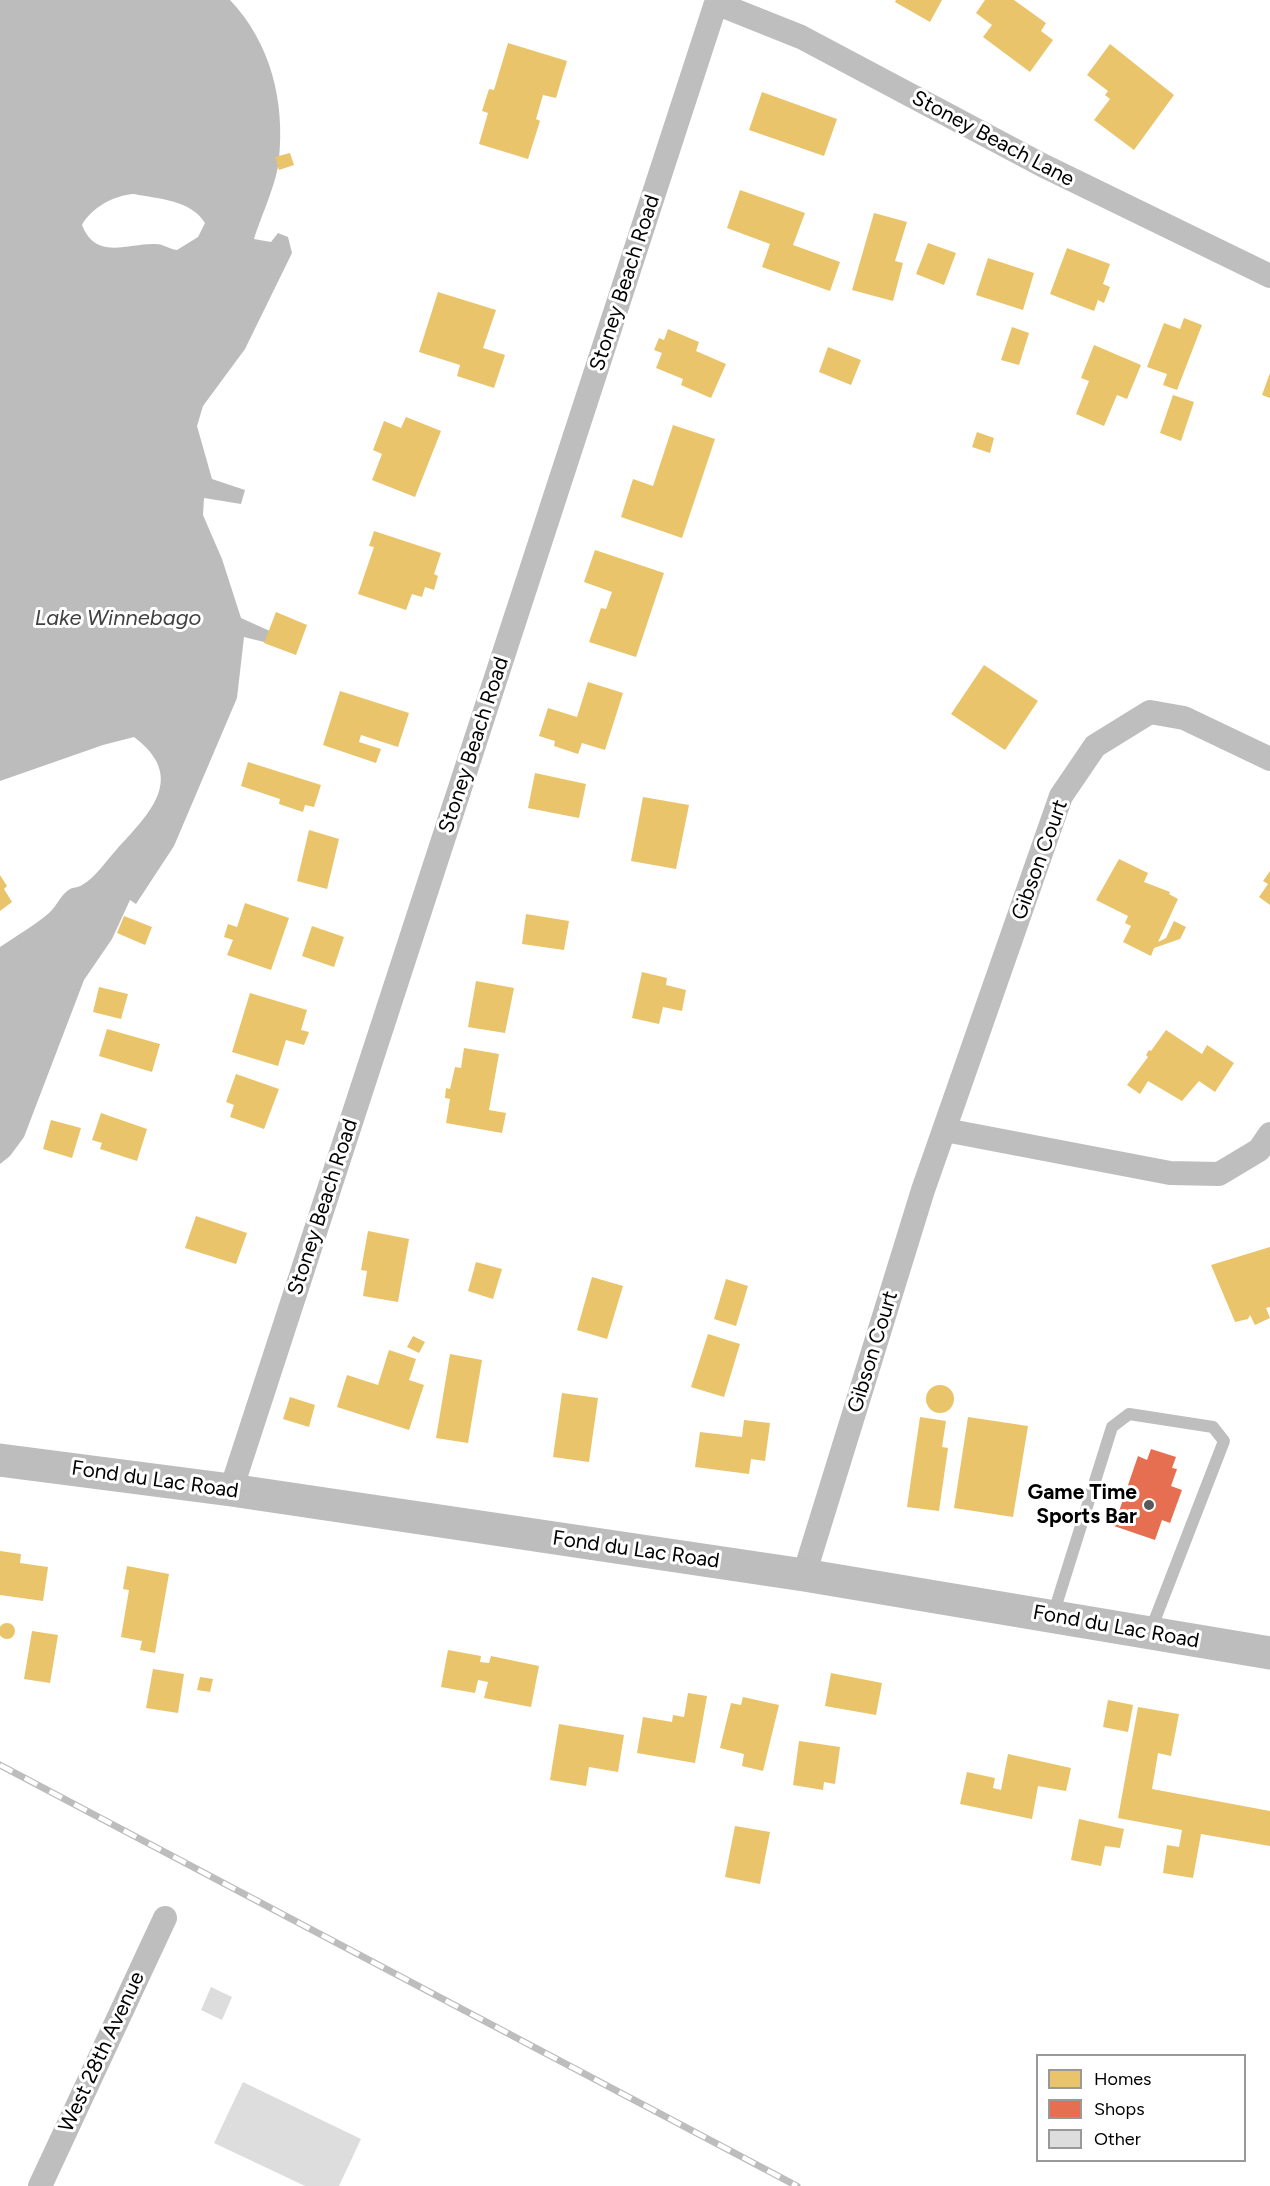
<!DOCTYPE html>
<style>
body{margin:0}
#map{position:relative;width:1270px;height:2186px;overflow:hidden;background:#fff;font-family:Figtree,sans-serif}
canvas{display:block}
.legend{position:absolute;left:1036px;top:2054px;width:210px;height:108px;box-sizing:border-box;background:#fff;border:2px solid #999;margin:0;padding:8px 10px;list-style:none;font-size:18px;color:#000}
.legend li{display:flex;align-items:center;gap:12px;height:30px}
.legend b{width:30px;border:2px solid #999}
</style>
<div id="map">
<canvas width="1270" height="2186"></canvas>
<ul class="legend">
<li><b style="height:16px;background:#e9c46a"></b>Homes</li>
<li><b style="height:16px;background:#e76f51"></b>Shops</li>
<li><b style="height:16px;background:#ddd"></b>Other</li>
</ul>
</div>
<script>
const ctx = document.querySelector('canvas').getContext('2d');
ctx.lineJoin = 'round';
function fill(path, color) {
  ctx.fillStyle = color;
  ctx.fill(path, 'evenodd');
}
function strokePath(path, color, width, dash) {
  ctx.strokeStyle = color;
  ctx.lineWidth = width;
  ctx.lineCap = dash ? 'butt' : 'round';
  ctx.setLineDash(dash || []);
  ctx.stroke(path);
}
function write(font, color, halo, rows, align = 'center') {
  ctx.font = font + ' Figtree,sans-serif';
  ctx.lineWidth = 6;
  ctx.setLineDash([]);
  ctx.textBaseline = 'middle';
  ctx.strokeStyle = halo;
  ctx.fillStyle = color;
  for (const [text, x, y, turn = 0] of rows) {
    ctx.save();
    ctx.translate(x, y);
    ctx.rotate((+turn || 0) * Math.PI / 180);
    ctx.textAlign = isNaN(turn) ? turn : align;
    if (halo) ctx.strokeText(text, 0, 0);
    ctx.fillText(text, 0, 0);
    ctx.restore();
  }
}
fill(new Path2D(`
 M0,0H230C271,43 285,102 279,159C277,183 261,216 254,239L271,242L278,233L288,237L292,253L245,349L203,406L197,426L212,479L245,490L241,504L204,498L203,515L222,559L241,618L272,632L268,643L244,637L237,698L174,846L136,904L130,900L112,939L84,980L24,1137L10,1156L0,1164V947C16,936 34,926 49,913C57,906 60,895 70,889C73,887 78,888 82,885C96,877 106,861 117,849C151,812 187,777 134,737L103,745L0,781ZM134,194C159,199 191,200 205,223L198,237L177,250C169,249 164,244 155,244C128,243 96,261 82,225C91,208 114,195 134,194Z`), '#bcbcbc');
fill(new Path2D(`
 M896,0H942L930,22L895,2Z
 M985,0H1014L1046,23L1041,31L1053,40L1030,72L983,37L992,25L976,13Z
 M508,43L567,61L556,98L543,95L536,119L540,121L528,159L479,144L488,113L482,111L489,89L494,90Z
 M1110,44L1174,95L1134,150L1094,120L1110,99L1105,95L1108,91L1087,75Z
 M762,92L837,119L824,156L749,130Z
 M290,153L294,165L279,170L275,157Z
 M740,190L805,213L793,245L840,262L830,291L762,267L770,244L727,228Z
 M874,213L907,222L895,261L903,263L893,301L852,290Z
 M928,243L956,253L944,285L916,274Z
 M1067,248L1110,264L1103,284L1110,287L1104,303L1098,300L1094,311L1050,294Z
 M988,258L1034,273L1023,310L976,295Z
 M438,292L496,310L483,348L505,355L494,388L457,376L460,365L419,352Z
 M1184,318L1202,325L1177,390L1163,385L1167,374L1147,367L1164,323L1180,329Z
 M1012,327L1029,333L1019,365L1001,360Z
 M668,329L699,342L696,351L726,364L711,398L681,385L683,379L656,368L662,353L654,350L659,338L664,340Z
 M1094,345L1141,365L1127,399L1117,395L1104,426L1076,414L1089,381L1081,378Z
 M828,347L861,360L851,385L819,372Z
 M1270,373V398L1262,395Z
 M1173,395L1194,402L1181,441L1160,433Z
 M406,417L441,431L415,497L372,480L382,454L373,450L384,421L401,428Z
 M673,425L715,439L682,538L621,517L633,479L653,486Z
 M977,432L994,438L990,453L972,447Z
 M374,531L441,553L434,574L438,576L434,590L425,587L422,597L412,594L406,610L358,594L374,547L369,546Z
 M595,550L664,573L636,657L589,642L601,608L606,609L612,592L584,582Z
 M276,612L307,625L296,655L264,643Z
 M984,665L1038,701L1005,750L951,714Z
 M588,682L623,693L605,750L582,743L578,754L554,746L555,741L539,736L548,708L577,717Z
 M340,691L409,713L398,747L361,735L359,742L381,749L376,763L323,745Z
 M248,762L321,785L314,807L305,805L303,812L279,804L280,799L241,786Z
 M535,773L586,784L579,818L528,808Z
 M643,797L689,805L676,869L631,861Z
 M309,830L339,839L327,889L297,881Z
 M1119,859L1148,873L1144,882L1170,892L1169,894L1178,899L1158,942L1166,938L1174,921L1186,927L1180,939L1154,948L1151,956L1123,942L1131,926L1125,923L1128,916L1096,900Z
 M1270,871V905L1259,897L1268,884L1263,881Z
 M0,875L7,886L4,889L12,902L0,911Z
 M245,903L289,918L271,970L227,955L233,940L224,937L228,924L237,927Z
 M526,914L569,921L564,950L522,944Z
 M124,916L152,927L145,945L117,933Z
 M312,926L344,937L334,967L302,956Z
 M642,972L667,978L666,985L686,990L682,1011L663,1007L659,1024L632,1018Z
 M476,981L514,988L505,1033L468,1027Z
 M99,987L128,994L121,1019L93,1012Z
 M250,993L307,1010L301,1030L309,1032L304,1045L286,1040L278,1066L232,1052Z
 M107,1029L160,1044L152,1072L99,1056Z
 M1166,1030L1202,1054L1207,1045L1234,1063L1215,1092L1199,1081L1182,1101L1148,1081L1140,1094L1127,1085L1148,1057L1146,1055L1149,1050L1151,1051Z
 M464,1048L499,1054L489,1110L506,1113L502,1133L446,1123L450,1099L445,1098L446,1088L450,1089L455,1067L461,1068Z
 M236,1074L279,1089L264,1129L230,1117L234,1105L226,1102Z
 M101,1113L147,1129L137,1161L100,1149L102,1143L92,1140Z
 M51,1120L81,1128L72,1158L43,1149Z
 M196,1216L247,1233L236,1264L185,1248Z
 M368,1231L409,1239L398,1302L363,1296L367,1271L361,1270Z
 M1270,1247V1307L1266,1308L1270,1318L1255,1325L1250,1315L1248,1319L1235,1322L1211,1265Z
 M476,1262L502,1269L493,1299L468,1291Z
 M592,1277L623,1286L607,1339L577,1330Z
 M726,1279L748,1286L736,1326L714,1319Z
 M708,1334L740,1344L724,1397L691,1387Z
 M413,1336L425,1342L419,1353L407,1347Z
 M389,1350L416,1359L409,1380L424,1385L409,1430L337,1407L347,1375L378,1385Z
 M450,1354L482,1360L468,1443L436,1438Z
 M926 1399a14 14 0 1 1 28 0a14 14 0 1 1-28 0Z
 M562,1393L598,1398L589,1462L553,1457Z
 M290,1397L315,1405L309,1427L283,1419Z
 M920,1417L946,1421L942,1447L948,1448L939,1511L907,1507Z
 M968,1417L1028,1426L1013,1517L954,1508Z
 M744,1420L770,1423L765,1461L751,1459L749,1474L695,1467L700,1432L742,1437Z
 M0,1551L21,1554L20,1563L48,1567L43,1601L0,1595Z
 M127,1566L169,1574L155,1653L140,1650L142,1641L121,1637L129,1590L123,1589Z
 M-1 1631a8 8 0 1 1 16 0a8 8 0 1 1-16 0Z
 M32,1631L58,1635L50,1683L24,1679Z
 M448,1650L481,1656L480,1662L489,1663L491,1656L539,1666L531,1707L484,1698L488,1682L478,1680L475,1693L441,1687Z
 M153,1669L184,1674L178,1713L146,1708Z
 M831,1673L882,1683L876,1715L825,1706Z
 M200,1677L213,1679L210,1692L197,1690Z
 M688,1693L707,1696L695,1763L637,1753L643,1717L672,1722L673,1715L684,1717Z
 M743,1697L779,1705L763,1771L742,1766L744,1754L720,1748L731,1703L741,1705Z
 M1108,1700L1133,1705L1128,1732L1103,1727Z
 M1138,1707L1179,1714L1171,1756L1158,1753L1152,1789L1270,1811V1846L1201,1834L1193,1878L1163,1873L1167,1845L1179,1847L1182,1830L1118,1818Z
 M559,1724L624,1735L618,1772L589,1767L586,1786L550,1780Z
 M799,1741L840,1747L835,1784L824,1782L823,1790L793,1785Z
 M1008,1754L1071,1768L1066,1791L1038,1786L1032,1819L960,1804L967,1772L995,1778L993,1788L1001,1790Z
 M1079,1819L1124,1829L1120,1848L1105,1846L1101,1866L1071,1860Z
 M735,1826L770,1832L760,1884L725,1877Z`), '#e9c46a');
fill(new Path2D(`
 M1151,1449L1176,1457L1172,1468L1177,1469L1171,1486L1182,1490L1170,1523L1162,1520L1155,1540L1114,1526L1138,1456L1147,1460Z`), '#e76f51');
fill(new Path2D(`
 M211,1987L232,1997L222,2020L201,2010Z
 M243,2082L361,2139L339,2186H305L214,2143Z`), '#ddd');
strokePath(new Path2D(`
 M1053,1615L1112,1427L1129,1414L1213,1427L1224,1441L1150,1632`), '#bebebe', 12);
strokePath(new Path2D(`
 M716,3L801,37L1042,165L1270,276
 M945,1130L1170,1173L1219,1174L1259,1150L1270,1134
 M231,1490L717,0
 M804,1575L923,1190L1061,796L1095,746L1150,712L1184,718L1270,759
 M40,2186L165,1918`), '#bebebe', 24);
strokePath(new Path2D(`
 M0,1460L231,1490L804,1575L1270,1653`), '#bdbdbd', 33);
const rail = new Path2D(`
 M0,1765L797,2186`);
strokePath(rail, '#bdbdbd', 7);
strokePath(rail, '#fff', 4.5, [14]);
for (const [x, y, r, color] of [
 [1149,1505,6,"#595959"]
]) {
  const dot = new Path2D();
  dot.arc(x, y, r, 0, 2 * Math.PI);
  ctx.fillStyle = color;
  ctx.fill(dot);
  strokePath(dot, '#fff', 2);
}
write('21px', '#000', '#fff', [
 ["Stoney Beach Lane",993,139,28],
 ["Stoney Beach Road",625,283,-72],
 ["Stoney Beach Road",474,745,-72],
 ["Gibson Court",1040,860,-70],
 ["Stoney Beach Road",323,1207,-72],
 ["Gibson Court",873,1352,-73],
 ["Fond du Lac Road",155,1480,8],
 ["Fond du Lac Road",636,1550,8],
 ["Fond du Lac Road",1116,1627,10],
 ["West 28th Avenue",102,2052,-65]
]);
write('bold 21px', '#000', '#fff', [
 ["Game Time",1137,1493],
 ["Sports Bar",1137,1517]
], 'right');
write('italic 22px', '#414141', '#fff', [
 ["Lake Winnebago",118,619]
]);
</script>
